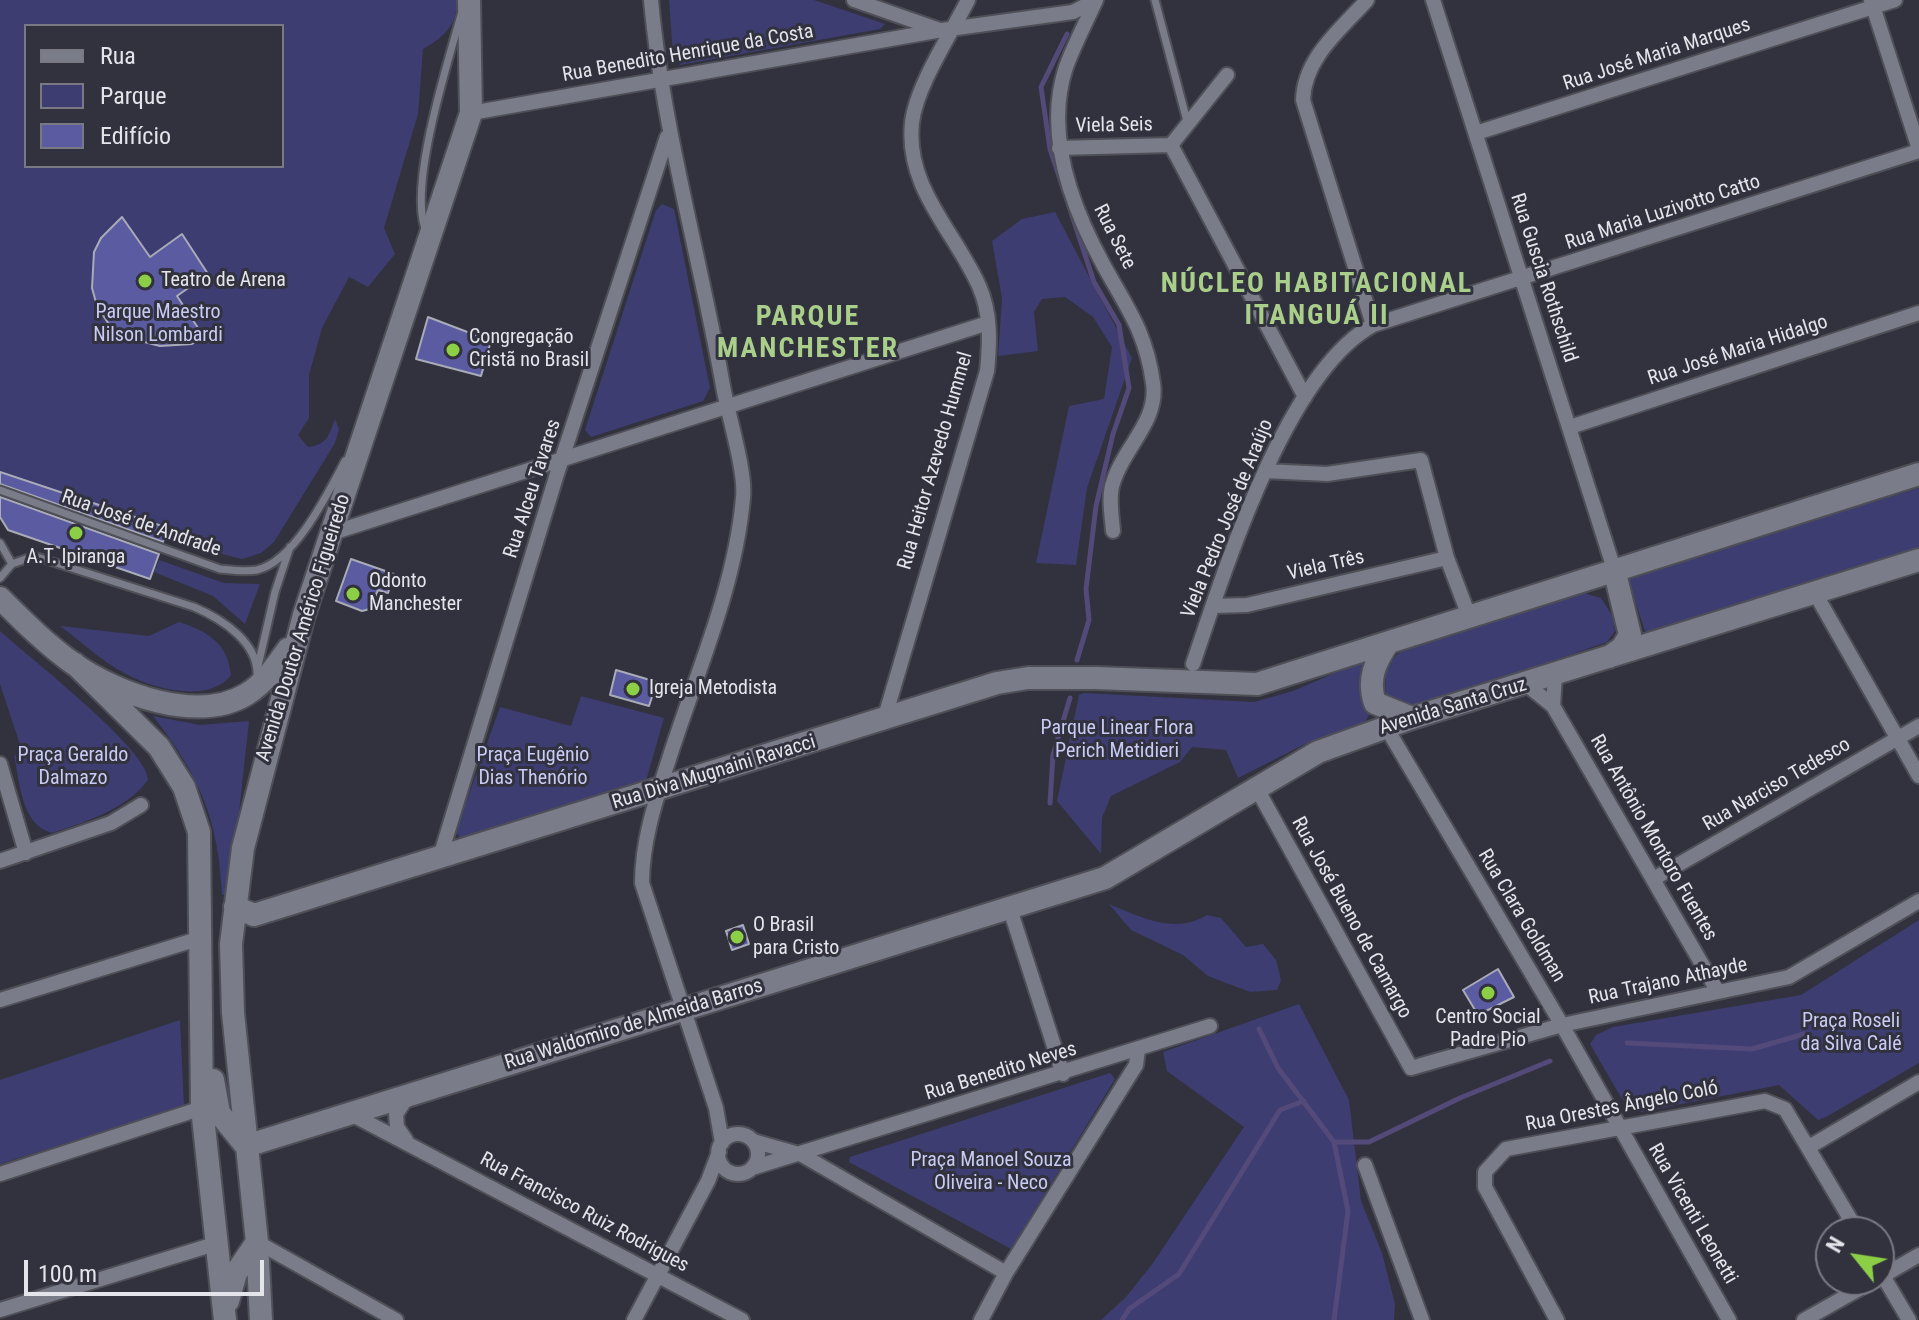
<!DOCTYPE html>
<meta charset="utf-8">
<style>
body{margin:0}
#map{position:relative;width:1919px;height:1320px;overflow:hidden;background:#31323d;font-family:"Roboto Condensed",sans-serif}
canvas{display:block}
.legend{position:absolute;left:24px;top:24px;width:260px;height:144px;box-sizing:border-box;background:#31323d;border:2px solid #797983;margin:0;padding:10px 14px;list-style:none;font-size:24px;color:#e4e4eb}
.legend li{display:flex;align-items:center;gap:16px;height:40px}
.legend b{width:40px;border:2px solid #797983}
.north{position:absolute;left:1815px;top:1216px;width:80px;height:80px;box-sizing:border-box;background:#31323d;border:2px solid #797983;border-radius:50%;rotate:300deg;font-size:22px;font-weight:700;line-height:32px;text-align:center;color:#e4e4eb}
.north::after{content:'';display:block;margin:auto;width:28px;height:36px;background:#8cce45;clip-path:polygon(50% 0,100% 100%,50% 72%,0 100%)}
.scale{position:absolute;left:24px;top:1260px;width:240px;height:36px;box-sizing:border-box;border:4px solid #e4e4eb;border-top:0;padding-left:10px;font-size:24px;line-height:28px;white-space:nowrap;color:#e4e4eb;-webkit-text-stroke:6px #31323d;paint-order:stroke}
</style>
<div id="map">
<canvas width="1919" height="1320"></canvas>
<ul class="legend">
<li><b style="height:10px;background:#7b7c89"></b>Rua</li>
<li><b style="height:22px;background:#3d3d71"></b>Parque</li>
<li><b style="height:22px;background:#5b5ba2"></b>Edifício</li>
</ul>
<div class="north">N</div>
<div class="scale">100 m</div>
</div>
<script>
const ctx = document.querySelector('canvas').getContext('2d');
ctx.lineJoin = 'round';
function fill(path, color) {
  ctx.fillStyle = color;
  ctx.fill(path, 'evenodd');
}
function strokePath(path, color, width, dash) {
  ctx.strokeStyle = color;
  ctx.lineWidth = width;
  ctx.lineCap = dash ? 'butt' : 'round';
  ctx.setLineDash(dash || []);
  ctx.stroke(path);
}
function write(font, color, halo, rows, align = 'center') {
  ctx.font = font + ' "Roboto Condensed",sans-serif';
  ctx.lineWidth = 6;
  ctx.setLineDash([]);
  ctx.textBaseline = 'middle';
  ctx.strokeStyle = halo;
  ctx.fillStyle = color;
  for (const [text, x, y, turn = 0] of rows) {
    ctx.save();
    ctx.translate(x, y);
    ctx.rotate((+turn || 0) * Math.PI / 180);
    ctx.textAlign = isNaN(turn) ? turn : align;
    if (halo) ctx.strokeText(text, 0, 0);
    ctx.fillText(text, 0, 0);
    ctx.restore();
  }
}
fill(new Path2D(`
 M0,0H457C457,26 444,37 423,49L418,114L384,228L395,254L368,287L349,277L322,328L309,375V418L298,435L308,447C327,445 329,435 335,419L339,429L335,443L274,542L261,553L242,559L222,554L164,526L0,474ZM26,26H282V166H26Z
 M669,0H814L885,24L880,29L680,65L673,56Z
 M662,204L674,209L710,388L703,401L591,437L585,430L656,210Z
 M1055,212L1132,358L1087,488L1076,565L1036,563L1069,406L1104,399L1112,347L1093,317L1065,297L1042,299L1034,312L1038,351L998,356L1002,298L992,241L1022,219Z
 M1919,488V550L1654,634L1645,631L1628,580L1640,571Z
 M159,560L224,583L260,584L245,624L213,596L154,572Z
 M1580,592L1601,598L1613,617L1615,631L1607,642L1422,706L1400,707L1386,694C1384,672 1387,662 1405,648Z
 M179,622C207,631 228,643 231,675C209,704 154,689 126,674C102,662 81,641 60,626L149,636Z
 M0,631C27,656 149,750 148,780C125,810 87,821 52,833C21,825 20,782 14,756L22,751L0,684Z
 M1367,659L1362,698L1370,713L1365,722L1303,745L1238,778L1226,750L1192,747L1180,762L1111,796L1102,818L1101,854L1057,801L1079,695L1084,693L1254,702L1293,691Z
 M581,696L664,718L646,781L462,839L457,834L458,825L500,707L571,726Z
 M153,716L200,725L249,721L230,895H222C218,818 200,777 153,716Z
 M1109,904C1141,917 1174,935 1207,915L1221,918L1246,947L1263,944L1276,960L1281,980L1277,990L1250,992L1208,976L1183,955L1131,930Z
 M1919,920V1063L1826,1117L1818,1120L1779,1085L1641,1112L1622,1099L1590,1044L1596,1035L1613,1027L1801,995Z
 M1299,1004L1349,1100L1361,1201L1382,1253L1395,1304L1394,1320H1101L1126,1297L1153,1263L1244,1127L1167,1071L1163,1052Z
 M180,1020L184,1106L0,1164V1080Z
 M1110,1073L1115,1079L1011,1249L849,1162L850,1157Z`), '#3d3d71');
strokePath(new Path2D(`
 M1067,34L1041,87L1050,149L1094,282L1119,325L1129,388L1113,434L1096,506L1086,589L1089,620L1077,660
 M1050,803L1053,755L1070,698
 M1259,1029L1278,1068L1334,1142L1348,1211L1334,1320
 M1627,1043L1752,1049L1804,1034
 M1334,1142H1369L1460,1098L1550,1061
 M1122,1320L1129,1309L1179,1274L1280,1110L1304,1101`), '#544a7a', 5);
const building = new Path2D(`
 M122,217L150,257L182,234L208,274L177,296L204,337L192,344L160,346L125,337L108,323L97,306L92,288L94,252L101,238Z
 M428,317L491,341L481,376L416,359Z
 M0,472L168,528L163,542L0,484Z
 M0,497L159,554L150,579L8,530L0,517Z
 M351,559L394,574L388,593L378,590L370,609L362,611L336,601Z
 M616,670L657,682L649,706L610,695Z
 M743,925L749,944L732,950L726,931Z
 M1498,969L1514,997L1478,1015L1463,990Z`);
fill(building, '#5b5ba2');
strokePath(building, '#aaabb8', 2);
const service = new Path2D(`
 M1155,0L1187,121
 M427,233C406,192 448,62 461,15
 M0,490L220,569C231,570 245,572 257,570C295,561 328,493 345,461
 M0,543L12,564
 M0,578L12,564L34,556L194,607C222,619 260,643 257,678
 M258,666L275,592L290,547`);
const minor = new Path2D(`
 M651,0C663,131 700,256 723,386C728,415 746,471 743,498C735,588 696,674 669,759C656,799 642,841 642,883L716,1108L722,1143
 M854,0L940,30
 M1096,0C1086,22 1074,45 1066,67C1044,133 1072,208 1104,266C1127,308 1146,332 1153,383C1159,421 1123,448 1113,483C1108,496 1112,517 1113,531
 M1367,0C1341,29 1304,58 1303,100L1373,325
 M1433,0L1614,569
 M1871,0L1919,149
 M471,113L942,30L1073,12L1096,0
 M1476,133L1895,0
 M1171,145L1305,397
 M1171,145L1227,75
 M1059,148L1171,145
 M1570,427L1919,313
 M1265,471L1327,474L1421,460L1447,558L1469,616
 M332,533L988,323
 M1815,593L1919,776
 M1213,606L1247,605L1447,558
 M1193,664C1224,572 1286,372 1373,325L1919,151
 M1526,684L1553,706L1555,675
 M1553,706L1718,992
 M884,720L987,371C990,342 991,313 979,286C955,232 905,187 912,123C916,86 951,34 968,0
 M1386,727L1562,1025L1729,1320
 M0,764L26,853
 M1256,787L1411,1068L1562,1025L1789,977L1919,901
 M440,857L556,477L667,137
 M0,861L111,823L141,805
 M1655,878L1919,726
 M1010,909L1063,1074
 M0,1000L201,938
 M351,1114L742,1320
 M718 1154a20 20 0 1 1 40 0a20 20 0 1 1-40 0Z
 M406,1140L397,1127L396,1114L408,1096
 M753,1141L802,1155L1006,1273
 M1809,1147L1919,1082
 M1365,1165L1422,1320
 M752,1168L1210,1026
 M0,1174L202,1108
 M257,1242L396,1320
 M1879,1269L1909,1320
 M1879,1278L1919,1255
 M0,1310L218,1243
 M634,1320L708,1181L719,1152
 M981,1320L1006,1273L1136,1065L1138,1050
 M1557,1320L1485,1187V1172L1506,1149L1765,1101L1785,1109L1858,1232
 M1804,1320L1875,1280`);
const secondary = new Path2D(`
 M0,598C23,621 47,645 74,664C117,694 198,724 247,694C265,683 276,666 288,649
 M1388,643C1375,662 1367,680 1375,703L1412,718
 M1609,657L1622,648L1630,635L1614,569
 M75,664L159,747L184,787L199,832L202,1108L225,1320
 M235,907L254,915L997,683L1028,678H1095L1257,684L1919,474
 M213,1080L219,1113L246,1146
 M246,1146L1105,878L1318,752L1412,718L1919,560
 M228,1301L236,1273L257,1242
 M261,1320L257,1242L233,1013L231,944L243,848L304,615L471,113L469,0`);
strokePath(service, '#4e4f57', 11);
strokePath(minor, '#4e4f57', 18);
strokePath(secondary, '#4e4f57', 26);
strokePath(service, '#7b7c89', 7);
strokePath(minor, '#7b7c89', 14);
strokePath(secondary, '#7b7c89', 22);
for (const [x, y, r, color] of [
 [145,281,8,"#8cce45"],
 [453,350,8,"#8cce45"],
 [76,533,8,"#8cce45"],
 [353,594,8,"#8cce45"],
 [633,689,8,"#8cce45"],
 [737,937,8,"#8cce45"],
 [1488,993,8,"#8cce45"]
]) {
  const dot = new Path2D();
  dot.arc(x, y, r, 0, 2 * Math.PI);
  ctx.fillStyle = color;
  ctx.fill(dot);
  strokePath(dot, '#31323d', 3);
}
write('20px', '#e4e4eb', '#31323d', [
 ["Rua Benedito Henrique da Costa",688,54,-10],
 ["Rua José Maria Marques",1657,55,-18],
 ["Viela Seis",1114,126,-1],
 ["Rua Maria Luzivotto Catto",1663,213,-18],
 ["Rua Sete",1114,237,63],
 ["Rua Guscia Rothschild",1543,278,72],
 ["Rua José Maria Hidalgo",1738,351,-18],
 ["Rua Heitor Azevedo Hummel",936,461,-74],
 ["Rua Alceu Tavares",533,489,-72],
 ["Viela Pedro José de Araújo",1228,519,-68],
 ["Rua José de Andrade",141,524,19],
 ["Viela Três",1326,566,-13],
 ["Avenida Doutor Américo Figueiredo",304,628,-73],
 ["Avenida Santa Cruz",1453,707,-17],
 ["Rua Diva Mugnaini Ravacci",714,773,-17],
 ["Rua Narciso Tedesco",1777,785,-30],
 ["Rua Antônio Montoro Fuentes",1653,838,60],
 ["Rua Clara Goldman",1521,916,59],
 ["Rua José Bueno de Camargo",1351,918,61],
 ["Rua Trajano Athayde",1668,982,-12],
 ["Rua Waldomiro de Almeida Barros",634,1025,-17],
 ["Rua Benedito Neves",1001,1072,-17],
 ["Rua Orestes Ângelo Coló",1622,1107,-11],
 ["Rua Francisco Ruiz Rodrigues",584,1213,28],
 ["Rua Vicenti Leonetti",1692,1214,60]
]);
write('20px', '#e4e4eb', '#31323d', [
 ["Teatro de Arena",161,281],
 ["Congregação",469,338],
 ["Cristã no Brasil",469,361],
 ["A.T. Ipiranga",76,558,"center"],
 ["Odonto",369,582],
 ["Manchester",369,605],
 ["Igreja Metodista",649,689],
 ["O Brasil",753,926],
 ["para Cristo",753,949],
 ["Centro Social",1488,1018,"center"],
 ["Padre Pio",1488,1041,"center"]
], 'left');
write('20px', '#c8cbf4', '#31323d', [
 ["Parque Maestro",158,313],
 ["Nilson Lombardi",158,336],
 ["Parque Linear Flora",1117,729],
 ["Perich Metidieri",1117,752],
 ["Praça Geraldo",73,756],
 ["Dalmazo",73,779],
 ["Praça Eugênio",533,756],
 ["Dias Thenório",533,779],
 ["Praça Roseli",1851,1022],
 ["da Silva Calé",1851,1045],
 ["Praça Manoel Souza",991,1161],
 ["Oliveira - Neco",991,1184]
]);
ctx.letterSpacing = '2px';
write('bold 28px', '#a9cf8a', '#31323d', [
 ["NÚCLEO HABITACIONAL",1317,285],
 ["ITANGUÁ II",1317,317],
 ["PARQUE",808,318],
 ["MANCHESTER",808,350]
]);
ctx.letterSpacing = '0px';
</script>
